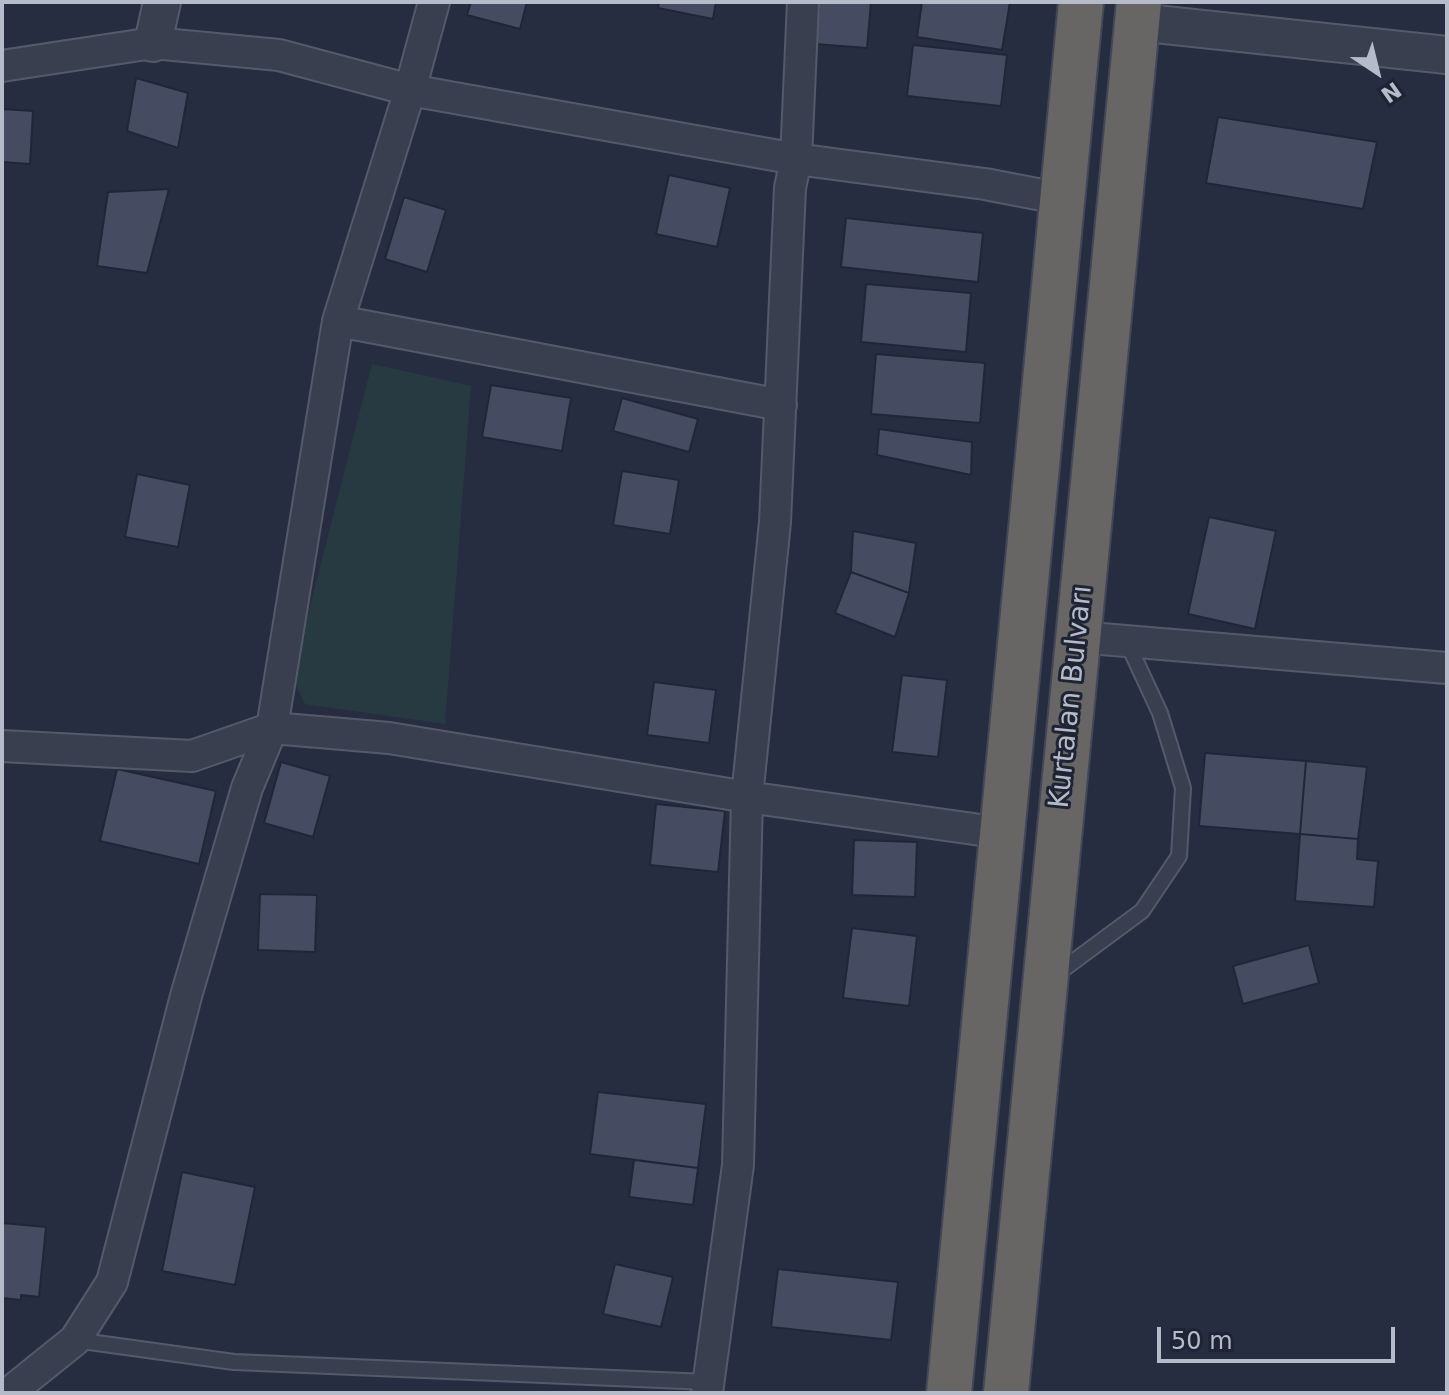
<!DOCTYPE html>
<meta charset="utf-8">
<style>
body{margin:0}
#map{position:relative;width:1449px;height:1395px;overflow:hidden;background:#262d40;font-family:"DejaVu Sans",sans-serif}
canvas{display:block}
.frame{position:absolute;inset:0;border:4px solid #b6bbca;pointer-events:none}
.north{position:absolute;left:1337px;top:32px;width:80px;height:80px;-webkit-text-stroke:6px #1f2435;paint-order:stroke;rotate:145deg;font-size:22px;font-weight:700;line-height:32px;text-align:center;color:#b6bbca}
.north::after{content:'';display:block;margin:auto;width:28px;height:36px;background:#b6bbca;clip-path:polygon(50% 0,100% 100%,50% 72%,0 100%)}
.scale{position:absolute;left:1157px;top:1327px;width:238px;height:36px;box-sizing:border-box;border:4px solid #b6bbca;border-top:0;padding-left:10px;font-size:24px;line-height:28px;white-space:nowrap;color:#b6bbca;-webkit-text-stroke:6px #1f2435;paint-order:stroke}
</style>
<div id="map">
<canvas width="1449" height="1395"></canvas>
<div class="frame"></div>
<div class="north">N</div>
<div class="scale">50 m</div>
</div>
<script>
const ctx = document.querySelector('canvas').getContext('2d');
ctx.lineJoin = 'round';
function fill(path, color) {
  ctx.fillStyle = color;
  ctx.fill(path, 'evenodd');
}
function strokePath(path, color, width, dash) {
  ctx.strokeStyle = color;
  ctx.lineWidth = width;
  ctx.lineCap = dash ? 'butt' : 'round';
  ctx.setLineDash(dash || []);
  ctx.stroke(path);
}
function write(font, color, halo, rows, align = 'center') {
  ctx.font = font + ' "DejaVu Sans",sans-serif';
  ctx.lineWidth = 6;
  ctx.setLineDash([]);
  ctx.textBaseline = 'middle';
  ctx.strokeStyle = halo;
  ctx.fillStyle = color;
  for (const [text, x, y, turn = 0] of rows) {
    ctx.save();
    ctx.translate(x, y);
    ctx.rotate((+turn || 0) * Math.PI / 180);
    ctx.textAlign = isNaN(turn) ? turn : align;
    if (halo) ctx.strokeText(text, 0, 0);
    ctx.fillText(text, 0, 0);
    ctx.restore();
  }
}
fill(new Path2D(`
 M372,364L471,386L445,724L305,704L292,677Z`), '#283a41');
const building = new Path2D(`
 M471,2H527L520,29L467,15Z
 M659,2H716L713,19L658,8Z
 M819,2H871L867,48L815,44Z
 M922,2H1010L1002,50L917,37Z
 M913,45L1007,55L1001,106L907,96Z
 M136,78L188,93L178,148L127,131Z
 M2,109L33,111L30,164L2,162Z
 M1218,117L1377,142L1363,209L1206,183Z
 M669,175L730,188L717,247L656,234Z
 M169,189L147,273L97,266L108,192Z
 M404,197L446,210L427,272L385,259Z
 M846,218L983,233L978,282L841,267Z
 M866,284L971,293L966,352L861,342Z
 M876,354L985,363L980,423L871,414Z
 M491,385L571,398L562,451L482,437Z
 M622,398L698,419L689,452L613,431Z
 M879,429L972,442L971,475L877,455Z
 M622,471L679,480L670,534L613,525Z
 M137,474L190,485L178,547L125,537Z
 M1209,517L1276,531L1255,629L1188,614Z
 M853,531L916,543L909,593L851,572Z
 M851,572L909,593L895,637L835,613Z
 M902,675L947,680L938,757L892,752Z
 M654,682L716,690L709,743L647,735Z
 M1205,753L1306,761L1300,834L1199,826Z
 M1306,761L1367,767L1358,839L1300,834Z
 M281,762L330,776L313,837L264,823Z
 M117,769L216,791L199,864L100,841Z
 M656,804L725,811L718,872L650,865Z
 M1300,834L1358,839L1357,859L1378,861L1374,907L1295,901Z
 M854,840L917,842L915,897L852,895Z
 M260,894L317,895L315,952L258,950Z
 M852,928L917,936L909,1006L843,998Z
 M1309,945L1319,983L1243,1004L1233,966Z
 M598,1092L706,1104L698,1168L590,1154Z
 M634,1160L698,1168L693,1205L629,1197Z
 M182,1172L255,1187L235,1285L162,1271Z
 M2,1223L46,1227L39,1297L21,1295V1300L2,1298Z
 M615,1264L673,1277L661,1327L603,1314Z
 M778,1269L898,1282L891,1340L771,1327Z`);
fill(building, '#454c62');
strokePath(building, '#212637', 2);
const service = new Path2D(`
 M1054,976L1142,911L1179,856L1183,788L1160,713L1127,642
 M75,1340L234,1362L708,1382`);
const minor = new Path2D(`
 M2,66L153,43L279,55L410,90L796,159L985,184L1063,199
 M338,321L781,405
 M1078,637L1447,668
 M2,746L192,756L272,728L389,738L747,797L1002,833
 M9,1393L75,1340L112,1282L186,996L247,788L272,728L338,321L410,90L434,2
 M707,1393L738,1165L747,797L775,522L790,188L796,159L803,2`);
const tertiary = new Path2D(`
 M1137,22L1447,55
 M153,43L162,2`);
const trunk = new Path2D(`
 M949,1393L1081,2
 M1006,1393L1139,2`);
strokePath(service, '#555a6a', 18);
strokePath(minor, '#555a6a', 34);
strokePath(tertiary, '#555a6a', 40);
strokePath(trunk, '#424757', 48);
strokePath(service, '#3a3f50', 14);
strokePath(minor, '#3a3f50', 30);
strokePath(tertiary, '#3a3f50', 36);
strokePath(trunk, '#676664', 44);
write('28px', '#b6bbca', '#1f2435', [
 ["Kurtalan Bulvarı",1072,697,-84]
]);
</script>
